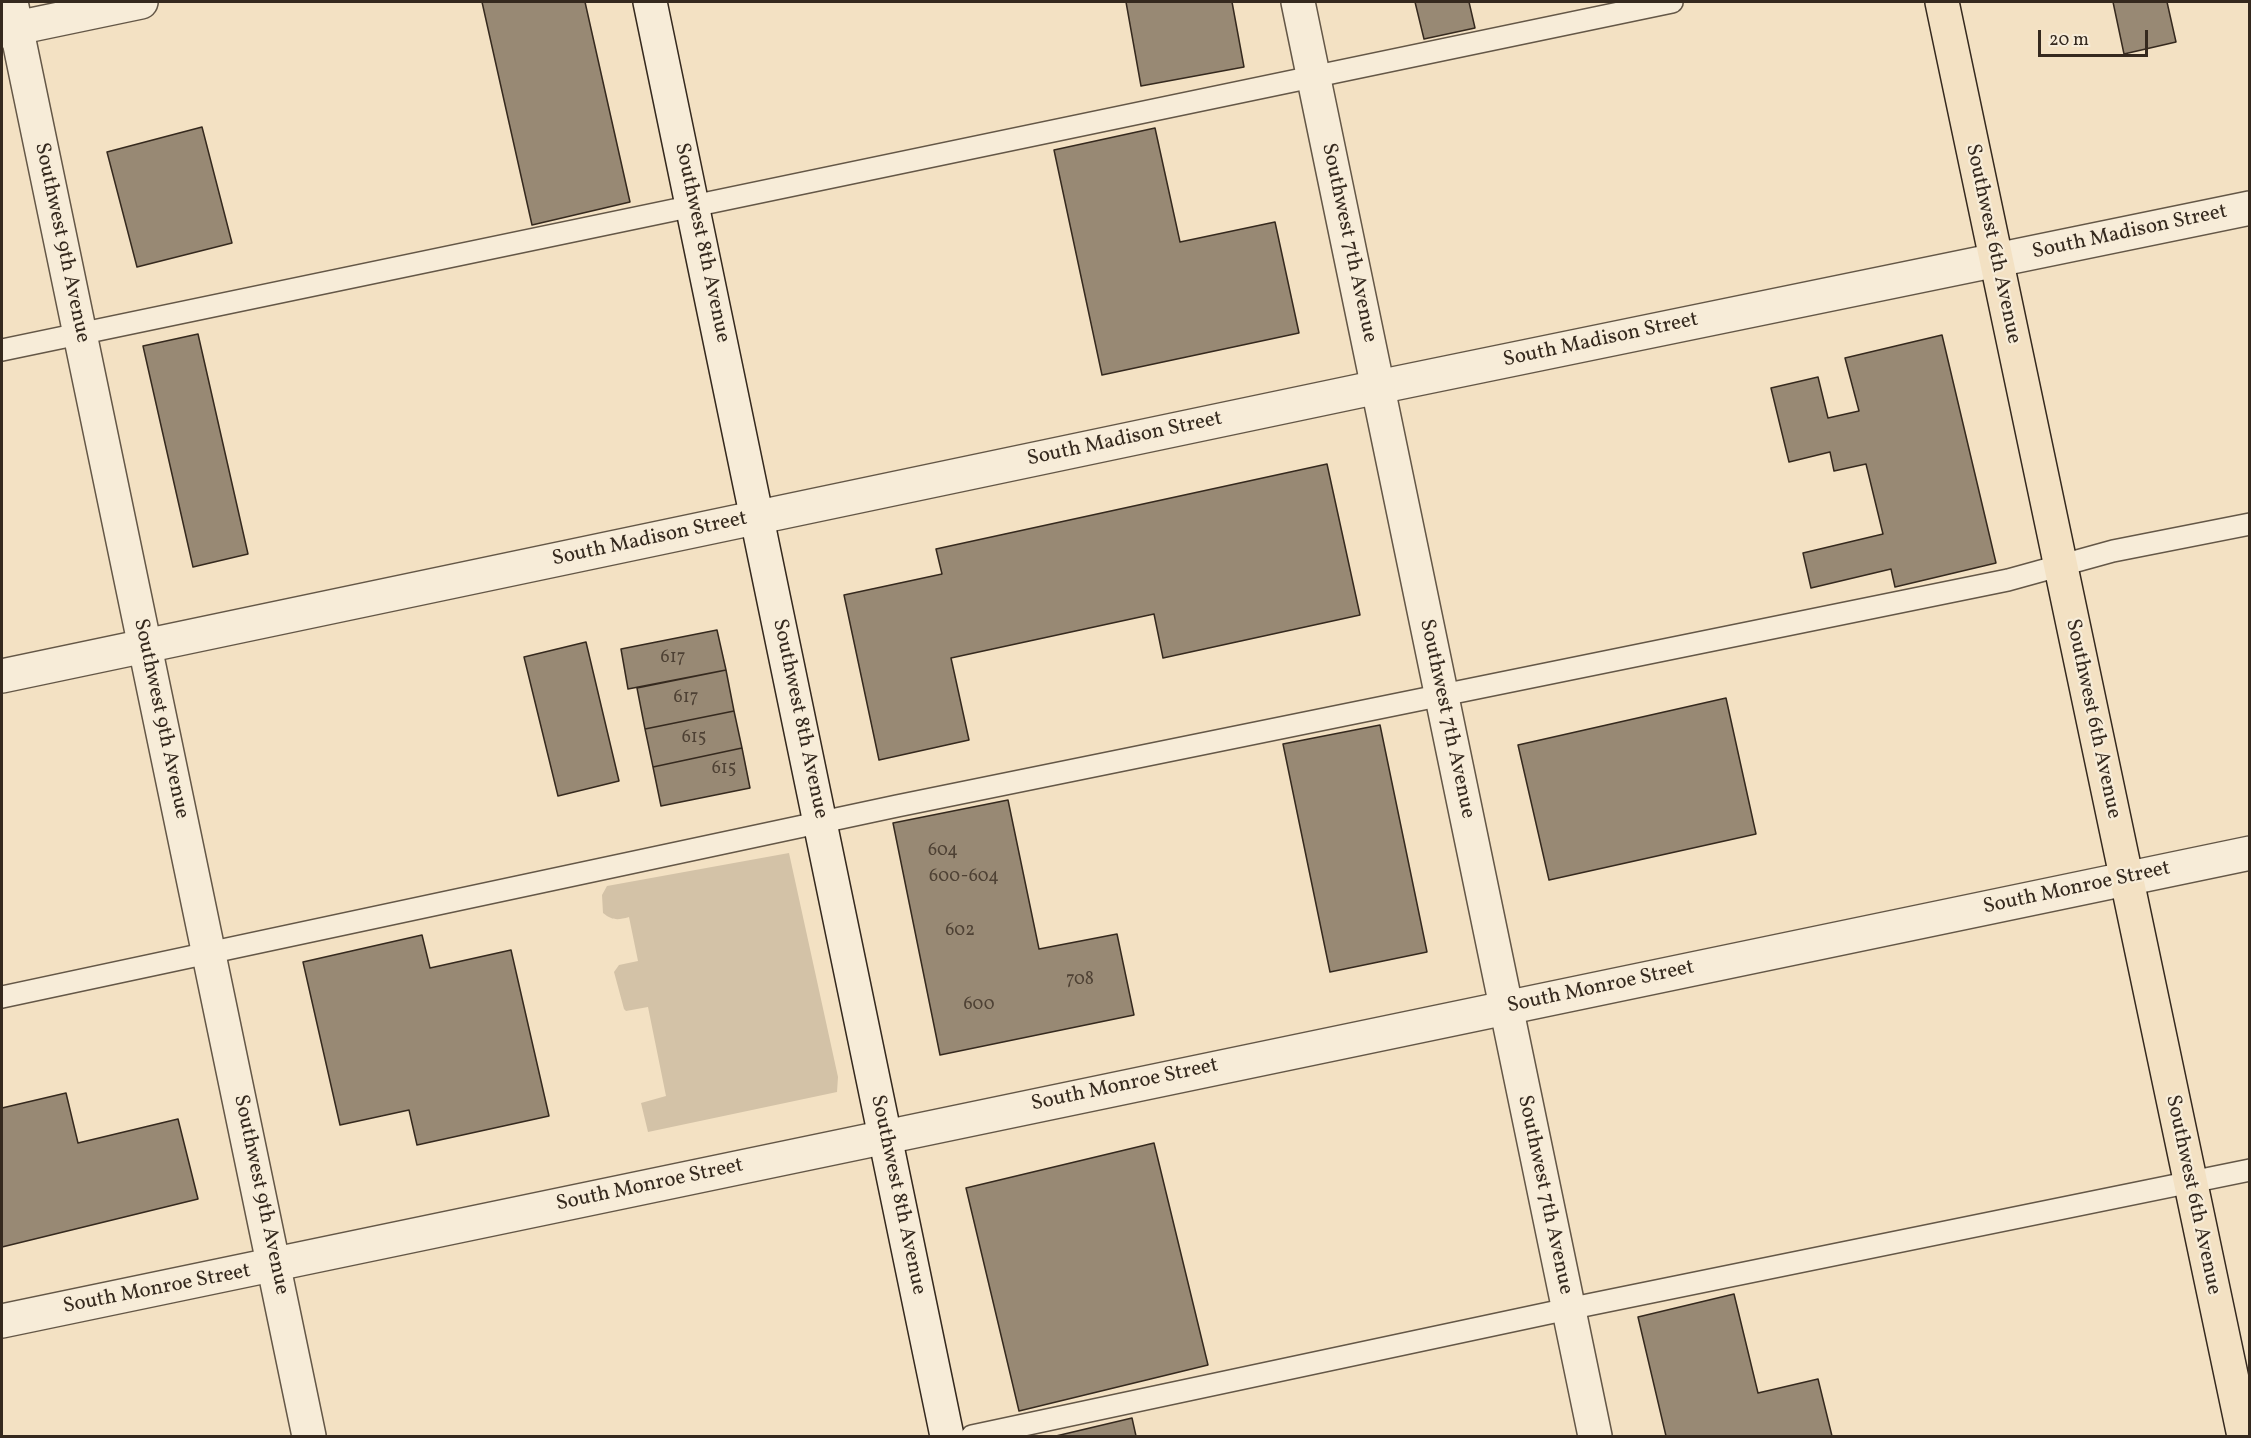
<!DOCTYPE html>
<style>
body{margin:0}
#map{position:relative;width:2251px;height:1438px;overflow:hidden;background:#f3e1c3;font-family:Vollkorn,serif}
canvas{display:block}
.frame{position:absolute;inset:0;border:3px solid #35291e;pointer-events:none}
.scale{position:absolute;left:2038px;top:30px;width:110px;height:27px;box-sizing:border-box;border:3px solid #35291e;border-top:0;padding-left:8px;font-size:18px;line-height:21px;white-space:nowrap;color:#35291e;-webkit-text-stroke:4px #f7ecd8;paint-order:stroke}
</style>
<div id="map">
<canvas width="2251" height="1438"></canvas>
<div class="frame"></div>
<div class="scale">20 m</div>
</div>
<script>
const ctx = document.querySelector('canvas').getContext('2d');
ctx.lineJoin = 'round';
function fill(path, color) {
  ctx.fillStyle = color;
  ctx.fill(path, 'evenodd');
}
function strokePath(path, color, width, dash) {
  ctx.strokeStyle = color;
  ctx.lineWidth = width;
  ctx.lineCap = dash ? 'butt' : 'round';
  ctx.setLineDash(dash || []);
  ctx.stroke(path);
}
function write(font, color, halo, rows, align = 'center') {
  ctx.font = font + ' Vollkorn,serif';
  ctx.lineWidth = 4.5;
  ctx.setLineDash([]);
  ctx.textBaseline = 'middle';
  ctx.strokeStyle = halo;
  ctx.fillStyle = color;
  for (const [text, x, y, turn = 0] of rows) {
    ctx.save();
    ctx.translate(x, y);
    ctx.rotate((+turn || 0) * Math.PI / 180);
    ctx.textAlign = isNaN(turn) ? turn : align;
    if (halo) ctx.strokeText(text, 0, 0);
    ctx.fillText(text, 0, 0);
    ctx.restore();
  }
}
fill(new Path2D(`
 M789,853L838,1077L837,1092L648,1132L641,1103L666,1096L648,1007L626,1011L624,1009L614,972L619,965L638,961L629,917C618,920 613,921 603,913L602,895L607,886Z`), '#d3c2a7');
const building = new Path2D(`
 M482,2H585L630,202L532,225Z
 M1126,2H1232L1244,67L1141,86Z
 M1415,2H1469L1475,28L1424,39Z
 M2113,2H2167L2176,42L2124,54Z
 M202,127L232,243L137,267L107,152Z
 M1155,128L1180,242L1275,222L1299,333L1102,375L1054,150Z
 M198,334L248,554L193,567L143,346Z
 M1942,335L1996,563L1895,587L1891,569L1811,588L1803,553L1883,534L1866,464L1834,471L1830,452L1789,462L1771,388L1818,377L1828,418L1859,411L1845,358Z
 M1327,464L1360,615L1163,658L1154,614L951,658L969,740L879,760L844,595L942,574L936,549Z
 M717,630L726,670L628,689L621,649Z
 M586,642L619,781L558,796L524,657Z
 M726,670L734,711L645,729L637,688Z
 M1726,698L1756,834L1549,880L1518,745Z
 M734,711L742,748L653,767L645,729Z
 M1380,725L1427,952L1330,972L1283,744Z
 M742,748L750,788L661,806L653,767Z
 M1008,800L1039,949L1117,934L1134,1015L940,1055L893,823Z
 M422,935L430,968L511,950L549,1116L417,1145L409,1110L340,1125L303,962Z
 M66,1093L78,1143L178,1119L198,1199L2,1247V1108Z
 M1154,1143L1208,1365L1019,1411L966,1188Z
 M1734,1294L1758,1393L1818,1379L1832,1436H1666L1638,1317Z
 M1132,1418L1136,1436H1056Z`);
fill(building, '#988974');
strokePath(building, '#35291e', 1.5);
const service = new Path2D(`
 M2,350L1672,2
 M2,997L897,806L2008,580L2113,551L2250,524
 M972,1436L1568,1309L2250,1170`);
const minor = new Path2D(`
 M2,31L141,2
 M2,676L1378,387L2250,208
 M2,1321L2250,853`);
const tertiary = new Path2D(`
 M11,2L309,1436
 M1298,2L1595,1436`);
const secondary = new Path2D(`
 M650,2L947,1436`);
const primary = new Path2D(`
 M1942,2L2244,1436`);
strokePath(service, '#645747', 24);
strokePath(minor, '#645747', 36);
strokePath(tertiary, '#645747', 36);
strokePath(secondary, '#35291e', 36);
strokePath(primary, '#35291e', 36);
strokePath(service, '#f7ecd8', 21);
strokePath(minor, '#f7ecd8', 33);
strokePath(tertiary, '#f7ecd8', 33);
strokePath(secondary, '#f7ecd8', 33);
strokePath(primary, '#f3e1c3', 33);
write('18px', '#4e4134', null, [
 ["617",673,659],
 ["617",686,699],
 ["615",694,739],
 ["615",724,770],
 ["604",943,852],
 ["600-604",964,878],
 ["602",960,932],
 ["708",1080,981],
 ["600",979,1006]
]);
write('21px', '#35291e', '#f7ecd8', [
 ["South Madison Street",2130,233,-12],
 ["Southwest 9th Avenue",61,243,78],
 ["Southwest 8th Avenue",701,243,78],
 ["Southwest 7th Avenue",1348,243,78],
 ["Southwest 6th Avenue",1992,244,78],
 ["South Madison Street",1601,341,-12],
 ["South Madison Street",1125,440,-12],
 ["South Madison Street",650,540,-12],
 ["Southwest 9th Avenue",160,719,78],
 ["Southwest 8th Avenue",799,719,78],
 ["Southwest 7th Avenue",1446,719,78],
 ["Southwest 6th Avenue",2092,719,78],
 ["South Monroe Street",2077,889,-12],
 ["South Monroe Street",1601,988,-12],
 ["South Monroe Street",1125,1086,-12],
 ["South Monroe Street",650,1186,-12],
 ["Southwest 9th Avenue",260,1195,78],
 ["Southwest 8th Avenue",897,1195,78],
 ["Southwest 7th Avenue",1544,1195,78],
 ["Southwest 6th Avenue",2192,1195,78],
 ["South Monroe Street",157,1290,-11]
]);
</script>
